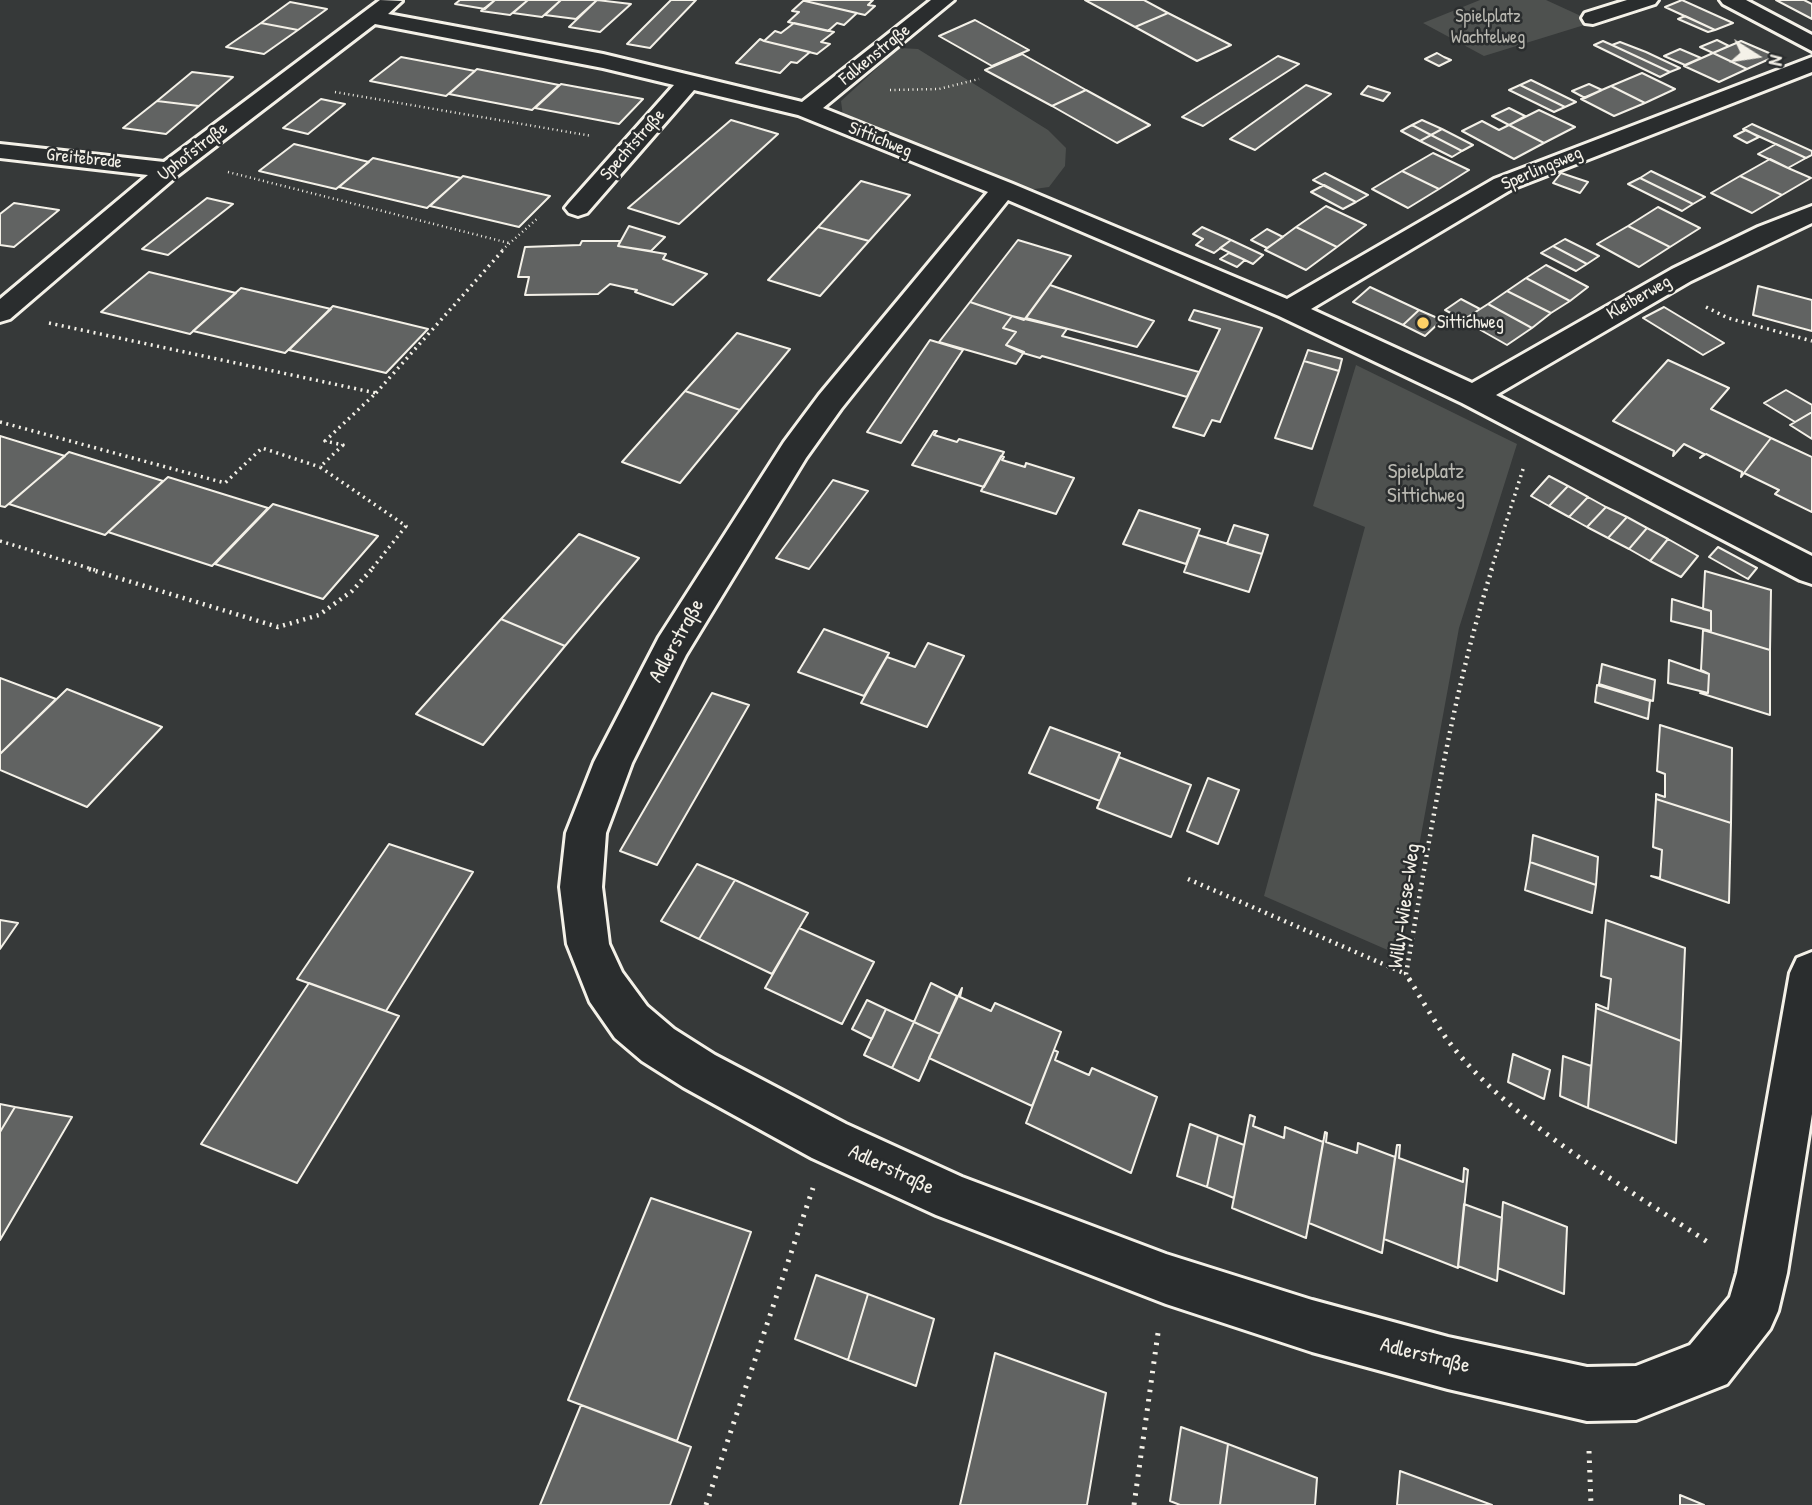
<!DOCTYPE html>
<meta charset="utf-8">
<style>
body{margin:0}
#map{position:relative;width:1812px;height:1505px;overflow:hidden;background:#363939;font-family:"Patrick Hand",sans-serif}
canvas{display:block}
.north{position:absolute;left:1721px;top:21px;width:70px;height:70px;-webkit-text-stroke:5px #2a2d2e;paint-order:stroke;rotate:102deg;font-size:19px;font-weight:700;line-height:28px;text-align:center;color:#f4f1e8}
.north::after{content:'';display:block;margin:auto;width:24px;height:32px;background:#f4f1e8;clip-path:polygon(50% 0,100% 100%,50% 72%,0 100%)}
</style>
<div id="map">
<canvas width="1812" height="1505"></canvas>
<div class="north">N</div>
</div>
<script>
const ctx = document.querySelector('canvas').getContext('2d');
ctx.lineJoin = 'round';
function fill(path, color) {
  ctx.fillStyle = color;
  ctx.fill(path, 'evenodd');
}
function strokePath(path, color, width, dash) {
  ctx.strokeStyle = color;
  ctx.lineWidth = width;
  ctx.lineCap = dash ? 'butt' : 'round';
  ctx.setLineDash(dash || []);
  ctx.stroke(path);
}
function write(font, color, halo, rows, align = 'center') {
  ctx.font = font + ' "Patrick Hand",sans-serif';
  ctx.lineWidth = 5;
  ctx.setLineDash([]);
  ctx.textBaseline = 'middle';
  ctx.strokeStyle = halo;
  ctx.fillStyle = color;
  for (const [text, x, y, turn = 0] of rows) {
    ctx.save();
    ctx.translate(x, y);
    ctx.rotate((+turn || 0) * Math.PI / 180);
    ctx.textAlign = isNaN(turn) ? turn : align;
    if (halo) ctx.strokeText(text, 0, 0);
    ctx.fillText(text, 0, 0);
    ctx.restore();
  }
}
fill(new Path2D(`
 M1480,0H1546L1594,22L1484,56L1423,23Z
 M899,48L918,49L1048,130L1066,148L1065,166L1049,187L1027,190L843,116L841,101Z
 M1356,365L1517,444L1459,628L1399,955L1264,896L1365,527L1313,506Z`), '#4e514f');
const building = new Path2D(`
 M460,0H495L485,9L455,4Z
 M495,0H528L510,15L481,11Z
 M528,0H561L542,17L513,13Z
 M561,0H597L576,19L545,15Z
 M597,0L631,4L600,32L569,27Z
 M671,0H696L650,48L627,44Z
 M807,0H873L868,5L875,6L865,15L805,1Z
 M1085,0H1144L1168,13L1135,27Z
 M1682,0L1733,23L1715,30L1665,7Z
 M1776,0H1804L1812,4V19Z
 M803,1H805L857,13L844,25L837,23L828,31L788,22L799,12L792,11Z
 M290,2L327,9L298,30L261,23Z
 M1168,13L1231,45L1197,61L1135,27Z
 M1685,16L1715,30L1708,32L1678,19Z
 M975,20L1029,50L992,66L939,36Z
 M261,23L298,30L264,54L226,47Z
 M794,23L834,32L821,42L830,44L817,54L764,41L775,31L781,33Z
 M760,39L764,41L810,52L797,63L791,62L780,73L736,63Z
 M1717,40L1729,46L1713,53L1700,47Z
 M1603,41L1612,45L1670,72L1660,77L1594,45Z
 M1741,41L1776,56L1747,69L1713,53Z
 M1620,42L1646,52L1680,68L1670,72L1612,45Z
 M1680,49L1701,58L1685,65L1664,56Z
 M1437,53L1444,57L1451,60L1439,66L1425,59Z
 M1713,53L1747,69L1719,82L1684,66Z
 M1022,54L1086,90L1052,106L985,70Z
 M1278,56L1299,64L1203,126L1182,117Z
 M401,57L475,71L446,96L370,81Z
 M477,69L559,85L532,110L449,94Z
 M192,72L233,77L199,106L157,101Z
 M1642,73L1675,89L1645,103L1611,86Z
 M1531,80L1576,102L1565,107L1520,85Z
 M561,84L643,99L619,124L535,108Z
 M1589,84L1602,90L1585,98L1572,91Z
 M1306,85L1331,94L1255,150L1230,139Z
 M1520,85L1565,107L1554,112L1509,90Z
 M1368,86L1390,93L1383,101L1361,94Z
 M1611,86L1645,103L1614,116L1581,99Z
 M1086,90L1150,125L1117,143L1052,106Z
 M321,99L345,104L308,134L283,128Z
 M157,101L199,106L166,134L123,128Z
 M1509,108L1525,116L1509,125L1492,116Z
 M1539,110L1575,127L1544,143L1509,125Z
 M731,120L778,134L679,224L628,208Z
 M1422,120L1442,129L1431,135L1412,125Z
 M1482,121L1499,130L1509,125L1544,143L1514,159L1462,131Z
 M1752,124L1812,151V155L1806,158L1743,129Z
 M1412,125L1431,135L1420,141L1401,131Z
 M1442,129L1473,145L1462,151L1431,135Z
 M1746,130L1759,137L1747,143L1734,136Z
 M1431,135L1462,151L1452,157L1420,141Z
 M294,144L369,162L336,189L259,171Z
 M1776,144L1806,158L1788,168L1758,154Z
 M1433,153L1469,170L1439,189L1402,171Z
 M373,158L461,178L427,208L339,187Z
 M1770,159L1788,168L1811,178L1782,195L1740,176Z
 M1402,171L1439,189L1408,208L1372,189Z
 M1651,171L1705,197L1693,204L1640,178Z
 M1325,173L1368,195L1356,202L1313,180Z
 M1561,173L1588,182L1580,193L1553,183Z
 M463,176L550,196L519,227L430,206Z
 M1740,176L1782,195L1752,213L1711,193Z
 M1640,178L1693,204L1682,211L1628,184Z
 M861,181L910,195L869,241L818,227Z
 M1324,185L1356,202L1343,209L1311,192Z
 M207,198L233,204L168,255L142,249Z
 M14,203L59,210L14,247L0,245V214Z
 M1326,206L1366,225L1337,247L1296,227Z
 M1658,207L1700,228L1670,247L1628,226Z
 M629,226L665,237L651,251L618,246Z
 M1628,226L1670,247L1639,267L1597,244Z
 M818,227L869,241L820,296L768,280Z
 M1202,227L1231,240L1214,253L1196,245L1203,239L1193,234Z
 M1296,227L1337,247L1306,270L1265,250Z
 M1267,229L1283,237L1267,248L1251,240Z
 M1565,239L1599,256L1587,264L1553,246Z
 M1018,240L1071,256L1024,320L970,302Z
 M1231,240L1263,255L1253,264L1220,248Z
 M582,241H620L618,246L666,254L663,259L707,274L673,305L635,292L637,290L610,284L598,294L525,295L529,277H518L525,247L580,245Z
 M1553,246L1587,264L1576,271L1541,253Z
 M1229,253L1245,260L1237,267L1220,259Z
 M1546,265L1588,287L1570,301L1526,278Z
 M149,272L236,293L190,334L101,312Z
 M1526,278L1570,301L1551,313L1507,291Z
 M1050,285L1154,321L1137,347L1026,318Z
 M1758,286L1812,300V331L1753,315Z
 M1370,287L1419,310L1403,325L1353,302Z
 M241,288L331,309L285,353L193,331Z
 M1507,291L1551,313L1532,328L1488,304Z
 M1461,299L1480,309L1464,320L1445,310Z
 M970,302L1012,316L1003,328L1016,332L1006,345L1024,352L1016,364L939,342Z
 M1488,304L1532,328L1507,345L1463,320Z
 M333,306L428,329L386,373L289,350Z
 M1664,307L1724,343L1703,355L1643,318Z
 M1194,310L1262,328L1220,422L1212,420L1204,436L1173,427L1220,329L1189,320Z
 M1419,310L1442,320L1425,336L1403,325Z
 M1012,316L1067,329L1062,336L1199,372L1187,397L1042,356L1040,358L1023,353L1006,345L1016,332L1003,328Z
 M737,333L790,349L740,410L685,391Z
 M930,340L963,350L901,443L867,432Z
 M1308,350L1342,359L1339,371L1304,361Z
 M1668,360L1729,388L1711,409L1771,438L1741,477L1742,472L1706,454L1700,458L1704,454L1684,444L1673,456L1674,451L1613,421Z
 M1304,361L1339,371L1312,449L1275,438Z
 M1786,390L1812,405V412L1795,422L1764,403Z
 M685,391L740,410L680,483L622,462Z
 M1812,412V439L1790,425Z
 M934,431H937L934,435L957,442L959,439L1004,452L984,487L912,465Z
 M0,436L65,456L5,507L0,506Z
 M1771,438L1812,457V512L1775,494L1779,490L1744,473Z
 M69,452L163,481L105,535L9,504Z
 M1001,456L1004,457L1002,460L1025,467L1026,463L1074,478L1056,514L981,491Z
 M1549,476L1568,486L1549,506L1531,496Z
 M168,477L268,508L212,566L108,532Z
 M833,480L868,491L809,569L776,558Z
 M1568,486L1588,497L1569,517L1549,506Z
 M1588,497L1606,507L1587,527L1569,517Z
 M273,504L378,536L323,599L215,564Z
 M1606,507L1627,517L1608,538L1587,527Z
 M1139,510L1200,529L1186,564L1123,544Z
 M1627,517L1647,528L1629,549L1608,538Z
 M1234,525L1268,535L1262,554L1227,544Z
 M1647,528L1668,539L1650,561L1629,549Z
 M579,534L639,558L565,646L501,619Z
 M1198,535L1262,554L1249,592L1184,572Z
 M1668,539L1698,556L1681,577L1650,561Z
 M1718,547L1757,568L1748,579L1709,557Z
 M1705,571L1771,590L1770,650L1703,630L1711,631V611L1703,609Z
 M1672,599L1711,611V631L1671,621Z
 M501,619L565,646L483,745L416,714Z
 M824,629L889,653L864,696L798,672Z
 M1703,630L1770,650V715L1700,693H1708L1709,674L1701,670Z
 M928,643L964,656L927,727L861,703L887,657L915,667Z
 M1669,660L1709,674L1708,693L1668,683Z
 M1602,664L1655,680L1653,701L1599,684Z
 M0,678L56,699L0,754Z
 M1597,685L1650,701L1648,719L1595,702Z
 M67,689L162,727L87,807L0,770V754Z
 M712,693L749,705L657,865L620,851Z
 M1660,725L1732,748L1731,823L1656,799V794L1665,797V774L1657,771Z
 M1050,727L1120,753L1100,801L1029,773Z
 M1119,757L1191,785L1171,837L1097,808Z
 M1208,778L1239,790L1218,844L1187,831Z
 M1656,799L1731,823L1729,903L1651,876L1660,878L1662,850L1653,847Z
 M1533,835L1598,857L1596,885L1530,862Z
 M389,844L473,872L386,1011L297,979Z
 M1530,862L1596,885L1592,913L1525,890Z
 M697,864L735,880L699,939L661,921Z
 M735,880L808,913L772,974L699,939Z
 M0,920L18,923L0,949Z
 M1606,920L1685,948L1681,1041L1596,1008V1004L1608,1009L1611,979L1601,976Z
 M799,928L874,962L842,1024L765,988Z
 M309,983L399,1016L297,1183L201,1144Z
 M931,983L957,996L940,1034L914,1022Z
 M962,988L960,997L991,1011L995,1003L1061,1032L1032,1106L929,1058Z
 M867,1000L886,1009L872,1039L852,1029Z
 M1596,1008L1681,1041L1676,1143L1588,1108Z
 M886,1009L914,1022L892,1068L864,1055Z
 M914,1022L940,1034L919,1081L892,1068Z
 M1054,1050L1058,1052L1055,1060L1089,1075L1092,1068L1157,1097L1131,1173L1026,1123Z
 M1513,1054L1550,1070L1544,1099L1508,1082Z
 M1563,1056L1591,1066L1588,1108L1560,1096Z
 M0,1104L15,1107L0,1132Z
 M15,1107L72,1117L0,1240V1132Z
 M1250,1115L1255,1117L1253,1126L1284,1138L1285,1127L1323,1142L1306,1238L1232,1208Z
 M1190,1124L1218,1135L1207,1187L1177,1176Z
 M1325,1132L1327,1133L1326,1142L1357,1153L1358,1143L1395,1157L1382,1253L1309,1223Z
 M1218,1135L1244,1145L1234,1198L1207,1187Z
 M1397,1145H1400L1399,1158L1463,1182L1464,1168L1468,1170L1458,1268L1384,1239Z
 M651,1198L751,1232L677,1441L568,1400Z
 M1503,1202L1567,1227L1564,1294L1498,1268Z
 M1464,1204L1502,1218L1497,1281L1458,1266Z
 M816,1275L868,1294L848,1360L795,1339Z
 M868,1294L934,1319L916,1386L848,1360Z
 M995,1353L1106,1393L1087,1505H960Z
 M581,1405L691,1447L670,1505H540Z
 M1181,1427L1228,1444L1220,1505H1180L1170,1501Z
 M1228,1444L1317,1478L1315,1505H1220Z
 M1400,1471L1492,1505H1397Z
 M1680,1495L1704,1505H1680Z`);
fill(building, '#616362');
strokePath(building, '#f4f1e8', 2);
const minor = new Path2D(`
 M380,0L402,1L388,14L603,54L802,102L931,0H954L823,108L1013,184L1287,299L1494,179L1812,57V72L1512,189L1311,309L1472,383L1672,269L1758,227L1812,206V223L1691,281L1496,395L1812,556V584L1800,580L1462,403L1279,316L1008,200L841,409L806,458L686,655L632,763L606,833L602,887L609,944L622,972L647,1006L674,1029L715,1055L846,1124L962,1177L1166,1254L1312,1300L1448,1337L1587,1367L1636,1366L1690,1345L1730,1297L1737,1273L1790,973L1797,958L1812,952V1114L1787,1273L1778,1311L1770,1329L1727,1384L1636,1420L1587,1421L1448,1389L1312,1352L1166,1304L936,1215L812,1158L683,1087L642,1061L615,1038L590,1002L567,944L560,887L566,833L594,762L659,637L784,442L819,395L988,192L798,115L694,90L587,213L578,216L569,213L565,208L569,203L674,85L603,68L375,24L178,175L10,319L0,322V299L148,175L0,158V144L164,162Z
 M1627,0H1658L1655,4L1593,24L1585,23L1582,18L1585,13Z
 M1720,0H1746L1812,35V51L1723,4Z`);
strokePath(minor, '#f4f1e8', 6);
strokePath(new Path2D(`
 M890,90L939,89L979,79
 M335,92L592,136
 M228,172L509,243
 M502,250L539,217`), '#f4f1e8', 2.5, [1, 3.5]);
strokePath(new Path2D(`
 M1706,307L1728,318L1812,341
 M49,323L376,393L325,441L343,445L320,467L406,526L371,570
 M376,393L504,249
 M0,422L225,483L262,448L320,467
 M0,541L95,570
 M1491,570L1524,466`), '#f4f1e8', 3.5, [2, 4.5]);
strokePath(new Path2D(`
 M89,569L278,627L319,615L352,591L372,569
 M1188,879L1406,974
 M1410,980L1406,974C1430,838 1450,701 1492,569`), '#f4f1e8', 4.5, [2, 5]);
strokePath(new Path2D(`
 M1409,979C1421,998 1433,1019 1446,1038C1506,1120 1628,1188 1712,1245
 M1589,1451L1591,1505
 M706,1505L813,1188
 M1134,1505L1158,1333`), '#f4f1e8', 5, [2.5, 7]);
fill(minor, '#2a2d2e');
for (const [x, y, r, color] of [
 [1423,323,7,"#ffd166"]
]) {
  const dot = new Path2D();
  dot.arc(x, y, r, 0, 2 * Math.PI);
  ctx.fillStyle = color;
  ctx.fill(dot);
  strokePath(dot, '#2a2d2e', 2.5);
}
write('18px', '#bab9b2', '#2a2d2e', [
 ["Spielplatz",1488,17],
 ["Wachtelweg",1488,38]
]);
write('18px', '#f4f1e8', '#2a2d2e', [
 ["Falkenstraße",875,55,-39],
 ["Sittichweg",880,140,22],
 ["Spechtstraße",633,145,-49],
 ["Uphofstraße",193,152,-38],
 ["Greitebrede",84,159,6],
 ["Sperlingsweg",1542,169,-23],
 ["Kleiberweg",1639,298,-30]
]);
write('18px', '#f4f1e8', '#2a2d2e', [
 ["Sittichweg",1437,323]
], 'left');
write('21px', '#bab9b2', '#2a2d2e', [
 ["Spielplatz",1426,472],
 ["Sittichweg",1426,496]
]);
write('21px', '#f4f1e8', '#2a2d2e', [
 ["Adlerstraße",677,641,-61],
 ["Willy-Wiese-Weg",1405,906,-82],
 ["Adlerstraße",891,1170,25],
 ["Adlerstraße",1425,1356,14]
]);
</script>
